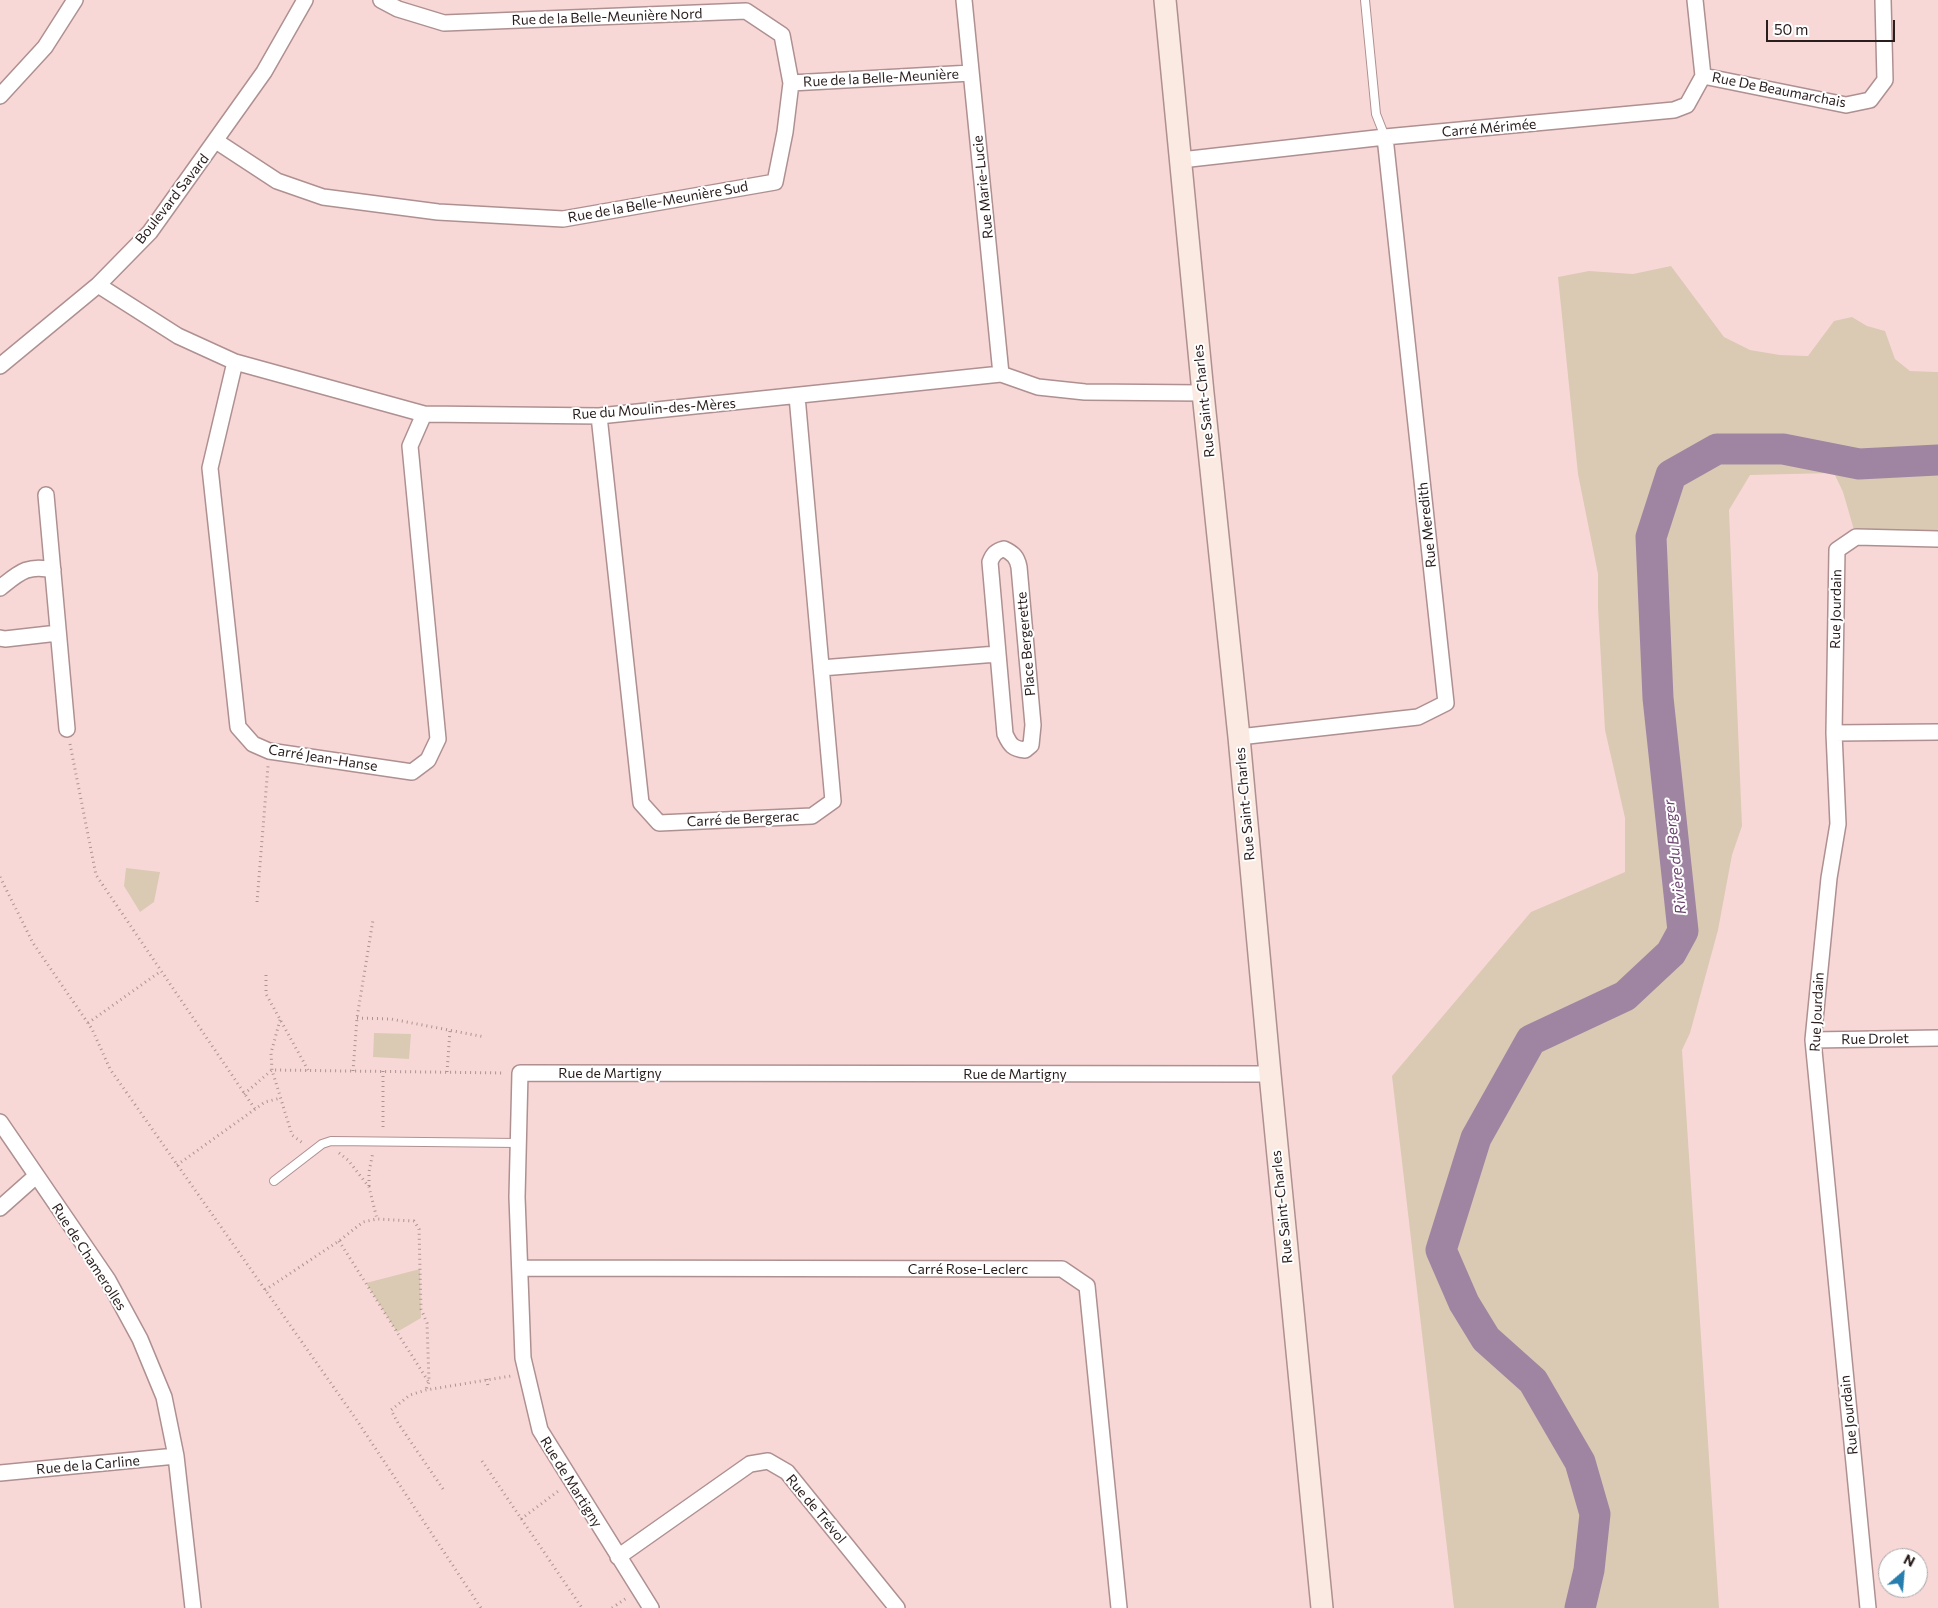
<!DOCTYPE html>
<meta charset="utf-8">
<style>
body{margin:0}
#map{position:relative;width:1938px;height:1608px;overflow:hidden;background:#f8d8d7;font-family:Commissioner,sans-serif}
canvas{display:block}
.north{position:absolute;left:1878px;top:1548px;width:50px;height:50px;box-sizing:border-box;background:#fff;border:1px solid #a9a5a5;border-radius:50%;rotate:27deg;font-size:14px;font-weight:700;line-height:20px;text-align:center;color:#291d1d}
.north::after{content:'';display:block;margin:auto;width:18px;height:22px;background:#277dad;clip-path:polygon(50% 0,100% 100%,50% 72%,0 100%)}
.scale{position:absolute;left:1766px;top:20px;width:129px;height:22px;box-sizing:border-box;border:2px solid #291d1d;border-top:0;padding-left:6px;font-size:15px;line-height:18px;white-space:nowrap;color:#291d1d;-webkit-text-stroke:4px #fff;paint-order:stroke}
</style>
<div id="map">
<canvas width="1938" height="1608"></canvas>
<div class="north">N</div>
<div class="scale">50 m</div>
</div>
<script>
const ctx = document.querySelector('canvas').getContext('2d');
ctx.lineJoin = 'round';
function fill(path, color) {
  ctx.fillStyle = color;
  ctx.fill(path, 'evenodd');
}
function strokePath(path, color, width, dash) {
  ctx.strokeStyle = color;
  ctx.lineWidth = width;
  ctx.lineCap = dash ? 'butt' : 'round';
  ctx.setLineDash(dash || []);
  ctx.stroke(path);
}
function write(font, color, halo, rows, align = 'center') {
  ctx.font = font + ' Commissioner,sans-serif';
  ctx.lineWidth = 4;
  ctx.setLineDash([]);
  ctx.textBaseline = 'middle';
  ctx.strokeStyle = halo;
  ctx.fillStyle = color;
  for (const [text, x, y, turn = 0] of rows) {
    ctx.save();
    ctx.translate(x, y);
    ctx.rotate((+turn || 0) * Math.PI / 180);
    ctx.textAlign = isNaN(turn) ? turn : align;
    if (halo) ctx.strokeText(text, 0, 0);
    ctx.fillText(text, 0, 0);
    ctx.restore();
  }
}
fill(new Path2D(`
 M1671,266L1724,337L1750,350L1780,355L1808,356L1834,321L1852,317L1867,326L1885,331L1895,359L1910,371L1938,372V539L1856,537L1843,492L1834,473L1750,475L1729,510L1742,826L1732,855L1718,930L1690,1033L1682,1050L1719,1608H1454L1392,1076L1531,912L1625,872V818L1605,730L1598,608V574L1578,474L1558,277L1589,271L1633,274Z
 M126,868L160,872L154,902L140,912L124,886Z
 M374,1033L411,1034L409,1059L373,1057Z
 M420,1269L421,1318L397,1332L366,1283Z`), '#dacab3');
strokePath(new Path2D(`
 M1580,1608L1589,1570L1595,1514L1580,1462L1533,1381L1486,1339L1464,1303L1441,1250L1476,1138L1531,1040L1625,996L1671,953L1683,931L1658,698L1651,537L1671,475L1717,449H1783L1859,464L1938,460`), '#a085a3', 31);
const lane = new Path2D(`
 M1365,0L1376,114L1385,137
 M274,1181L322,1144L331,1141L518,1143`);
const street = new Path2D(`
 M964,0L1001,374
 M1703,76L1846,105L1870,100L1885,80L1883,0
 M791,83L971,73
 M0,96L45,47L75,0
 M216,141L277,181L323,197L438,212L563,219L775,182L785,132L791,83L782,35L746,11L444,23L398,9L381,0
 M1181,160L1385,137L1674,110L1687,105L1703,76L1695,0
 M98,285L178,336L235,362L424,414L599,416L1001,374L1038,387L1085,392L1203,393
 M235,362L210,468L238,727L253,744L269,751L412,772L428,760L438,739L410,446L424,414
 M0,366L98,285L150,232L264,72L305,0
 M599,416L641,803L659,823L812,816L833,801L797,396
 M46,495L67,729
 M1004,549C1013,553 1017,557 1019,567L1033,725L1031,745L1025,750C1013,749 1010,745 1005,734L990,562C993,554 996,551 1004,549Z
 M0,588C19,573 27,564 53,570
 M0,638L5,639L58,633
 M821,668L997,654
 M1834,733L1938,732
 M1239,737L1418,717L1446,703L1385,137
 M1813,1040L1938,1038
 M0,1122L108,1280L140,1339L164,1397L176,1456L193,1608
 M0,1208L36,1176
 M520,1268L1062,1269L1087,1286L1119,1608
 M0,1473L176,1456
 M618,1557L750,1464L768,1461L787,1472L897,1608
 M651,1608L540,1430L523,1358L517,1197L520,1073L1270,1074
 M1868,1608L1813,1040L1829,878L1838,824L1834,733L1837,550L1856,537L1938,539`);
const secondary = new Path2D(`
 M1165,0L1203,393L1239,737L1270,1074L1322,1608`);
strokePath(lane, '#af9090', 10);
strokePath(street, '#af9090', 18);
strokePath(secondary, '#af9090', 24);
strokePath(new Path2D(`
 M70,744L96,875L255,1109
 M0,877L33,943L92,1029L110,1069L356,1419L481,1608
 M257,902L268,766
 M266,975V994L308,1070
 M357,1018L391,1019L485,1037
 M280,1020L271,1053L272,1070L292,1135L304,1144
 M88,1023L161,971
 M353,1071L357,1018L373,920
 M383,1071V1131
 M447,1072L450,1030
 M244,1094L272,1070L505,1073
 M339,1153L348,1160L369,1187L377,1219
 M177,1165L265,1102L281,1098
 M369,1186V1172L373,1152
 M339,1241L428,1381
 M265,1290L339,1241L363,1222L377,1219L414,1221L419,1229L421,1309L427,1323L429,1381L426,1390
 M487,1379L488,1387
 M482,1461L582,1608
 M443,1489L398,1423L391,1410L410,1395L426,1390L511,1376
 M521,1519L561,1489
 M612,1608L628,1597`), '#ac9393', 3, [1, 4]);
strokePath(lane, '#fff', 8);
strokePath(street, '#fff', 15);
strokePath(secondary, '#faeae2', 21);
write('14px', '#291d1d', '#fff', [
 ["Rue de la Belle-Meunière Nord",607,17,-2],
 ["Rue de la Belle-Meunière",881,78,-3],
 ["Rue De Beaumarchais",1779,90,11],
 ["Carré Mérimée",1489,128,-5],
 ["Rue Marie-Lucie",983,187,-96],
 ["Boulevard Savard",172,199,-52],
 ["Rue de la Belle-Meunière Sud",658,202,-10],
 ["Rue Saint-Charles",1204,401,-96],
 ["Rue du Moulin-des-Mères",654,409,-4],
 ["Rue Meredith",1427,525,-96],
 ["Rue Jourdain",1836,609,-89],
 ["Place Bergerette",1026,644,-95],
 ["Carré Jean-Hanse",323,758,9],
 ["Rue Saint-Charles",1245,804,-95],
 ["Carré de Bergerac",743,819,-3],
 ["Rue Jourdain",1817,1012,-87],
 ["Rue Drolet",1875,1039,-1],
 ["Rue de Martigny",610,1073],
 ["Rue de Martigny",1015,1074],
 ["Rue Saint-Charles",1282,1207,-96],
 ["Rue de Chamerolles",89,1257,57],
 ["Carré Rose-Leclerc",968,1269],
 ["Rue Jourdain",1849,1415,-96],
 ["Rue de la Carline",88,1465,-5],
 ["Rue de Martigny",571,1482,58],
 ["Rue de Trévol",816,1509,50]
]);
write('italic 15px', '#6c4571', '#fff', [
 ["Rivière du Berger",1675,857,-96]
]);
</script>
